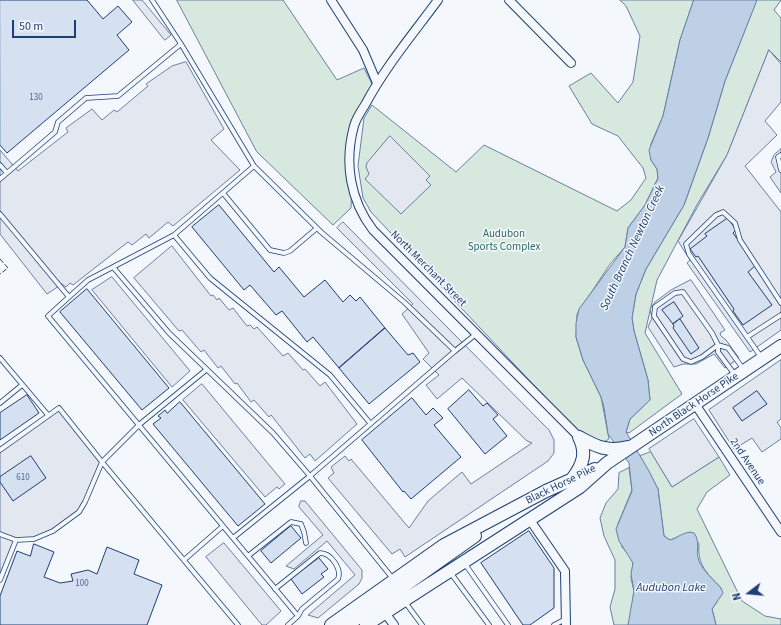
<!DOCTYPE html>
<style>
body{margin:0}
#map{position:relative;width:781px;height:625px;overflow:hidden;background:#f4f7fb;font-family:"Source Sans 3",sans-serif}
canvas{display:block}
.north{position:absolute;left:729px;top:573px;width:40px;height:40px;-webkit-text-stroke:3px #f4f7fb;paint-order:stroke;rotate:254deg;font-size:11px;font-weight:700;line-height:16px;text-align:center;color:#1d3f73}
.north::after{content:'';display:block;margin:auto;width:14px;height:18px;background:#1d3f73;clip-path:polygon(50% 0,100% 100%,50% 72%,0 100%)}
.scale{position:absolute;left:12px;top:20px;width:64px;height:18px;box-sizing:border-box;border:2px solid #1d3f73;border-top:0;padding-left:5px;font-size:12px;line-height:14px;white-space:nowrap;color:#1d3f73;-webkit-text-stroke:3px #f4f7fb;paint-order:stroke}
</style>
<div id="map">
<canvas width="781" height="625"></canvas>
<div class="north">N</div>
<div class="scale">50 m</div>
</div>
<script>
const ctx = document.querySelector('canvas').getContext('2d');
ctx.lineJoin = 'round';
function fill(path, color) {
  ctx.fillStyle = color;
  ctx.fill(path, 'evenodd');
}
function strokePath(path, color, width, dash) {
  ctx.strokeStyle = color;
  ctx.lineWidth = width;
  ctx.lineCap = dash ? 'butt' : 'round';
  ctx.setLineDash(dash || []);
  ctx.stroke(path);
}
function write(font, color, halo, rows, align = 'center') {
  ctx.font = font + ' "Source Sans 3",sans-serif';
  ctx.lineWidth = 3;
  ctx.setLineDash([]);
  ctx.textBaseline = 'middle';
  ctx.strokeStyle = halo;
  ctx.fillStyle = color;
  for (const [text, x, y, turn = 0] of rows) {
    ctx.save();
    ctx.translate(x, y);
    ctx.rotate((+turn || 0) * Math.PI / 180);
    ctx.textAlign = isNaN(turn) ? turn : align;
    if (halo) ctx.strokeText(text, 0, 0);
    ctx.fillText(text, 0, 0);
    ctx.restore();
  }
}
const green = new Path2D(`
 M177,0H283L337,80L364,68L374,88L354,125L351,208L333,225L257,152Z
 M620,0H694L680,40L663,116L651,144V160L657,169L658,178L645,205L628,228L625,247L610,264L577,314L576,337L583,360L601,397L609,439L593,448L371,212L363,198L358,166L364,118L372,105L456,172L484,145L617,211L631,200L646,178L643,168L618,136L592,124L569,86L591,73L618,103L633,82L640,36L626,6Z
 M757,0H781L774,10L781,18V62L769,50L727,155L698,203L657,280L645,333L682,394L629,433L626,432L630,419L650,400L648,380L634,331L632,318L636,294L646,269L684,205L708,138L725,81Z
 M651,452L672,487L719,457L730,475L707,492L697,509L742,601L765,616L781,619V625H716L712,609L717,602L721,588C707,573 697,565 699,544L690,532L670,540L664,536L658,489L640,456Z
 M629,468L632,490L618,524L622,547L630,556L633,563L631,578L634,591L630,622L628,625H614L610,607L615,589V560L604,536L600,518L606,503L618,489L619,473Z`);
fill(green, '#d7e8df');
strokePath(green, '#687fa3', 1);
const parking = new Path2D(`
 M133,0H142L171,35L165,40Z
 M769,50L781,64V102L765,121L777,135L745,166L781,212V330L750,352L687,263L690,260L678,241L727,155Z
 M186,62L224,129L211,140L240,170L173,226L168,222L149,238L146,234L132,245L128,242L73,285L70,283L66,287L62,284L47,294L0,234V150L18,171L68,132L66,128L92,109L102,120L114,110L117,112L148,86L146,84L172,66Z
 M390,136L430,176L426,180L431,185L401,214L365,179L369,174L366,167L367,163Z
 M781,149V193L770,177L776,172L771,162L774,155Z
 M343,222L549,430L554,440V453L548,461L405,557L400,549L392,554L328,478L334,473L331,467L345,456L349,461L351,459L409,528L428,501L462,472L471,484L532,443L527,441L462,378L437,399L426,385L439,375L423,359L429,353L402,314L413,304L337,228Z
 M172,246L211,296L213,295L217,300L219,298L229,310L233,308L247,326L250,325L254,329L257,327L283,356L288,353L303,370L305,369L320,386L325,382L357,424L315,461L310,454L305,458L271,415L269,417L254,400L251,402L237,383L235,384L221,366L218,368L204,350L201,352L182,330L179,331L134,278Z
 M112,277L190,371L172,387L92,290Z
 M691,280L725,330L720,333L721,336L726,340L739,358L725,368L714,354L696,364H683L674,367L648,327L652,318L650,309L655,302L671,290Z
 M781,360V419L777,422L781,428V439L762,452L752,438L734,449L709,410Z
 M202,384L285,484L279,489L277,487L265,497L183,400Z
 M59,408L102,462L79,512L68,521L34,539L16,540L0,580V450Z
 M694,419L719,457L672,487L649,449Z
 M301,501H305L362,570V578L359,584L318,618L308,615L355,575L327,541L294,569L286,566L323,535L299,507Z
 M224,543L281,611L266,625H262L206,557Z`);
fill(parking, '#e3e8f0');
strokePath(parking, '#687fa3', 1);
const water = new Path2D(`
 M694,0H757L725,81L708,138L684,205L646,269L636,294L632,318L634,331L648,380L650,400L630,419L626,432L649,471L658,489L664,536L670,540C678,538 685,530 694,533C701,542 695,551 699,561C703,571 714,580 721,588L723,593L712,609L716,625H628L634,591L631,574L633,563L619,541L616,529L632,491L629,463L608,434L604,407L601,397L583,360L576,337V323L579,309L625,247L628,228L645,205L658,178L657,169L651,160L649,150L663,116L680,40Z`);
fill(water, '#bed0e5');
strokePath(water, '#687fa3', 1);
const building = new Path2D(`
 M0,0H87L103,19L118,6L132,22L117,35L129,50L7,153L0,145Z
 M219,205L274,272L279,267L304,297L325,280L343,302L350,295L356,301L360,297L385,328L339,368L313,337L307,342L282,311L276,315L250,285L244,290L192,227Z
 M728,218L736,230L733,233L756,265L748,272L772,305L743,325L733,311L734,309L698,256L696,257L690,249L707,236L705,234Z
 M87,289L169,388L142,410L60,312Z
 M674,302L683,316L673,324L662,310Z
 M680,319L699,348L691,354L673,328L674,326L673,324Z
 M385,328L408,355L413,353L420,362L369,404L339,368Z
 M469,390L483,406L487,403L498,415L493,419L507,436L485,454L448,409Z
 M757,391L767,404L742,421L733,408Z
 M27,395L39,413L0,440V413Z
 M412,398L426,415L433,408L443,418L434,425L461,457L411,499L404,491L403,492L362,440Z
 M180,402L265,504L238,526L153,424L161,418L158,416L165,410L167,413Z
 M31,456L46,478L13,501L0,482V477Z
 M291,526L301,538L271,563L261,551Z
 M529,531L554,568V608L530,625H523L481,563Z
 M34,544L54,552L44,577L60,583L73,581L71,574L88,570L97,574L107,547L139,560L134,574L162,585L147,625H0V596L17,551L30,556Z
 M319,558L328,569L321,574L324,577L302,594L291,579Z`);
fill(building, '#d5e0f0');
strokePath(building, '#1d3f73', 1);
const lane = new Path2D(`
 M152,0L181,44
 M781,155L778,157L781,170
 M0,165L7,173
 M0,179L55,132L58,122L86,98L118,96L181,44L254,166
 M223,193L270,250L284,253L290,251L317,228
 M0,214L69,297L88,280L113,267
 M174,235L210,278L330,375L370,423
 M69,297L48,316L298,616L288,625
 M747,337L781,315
 M718,345L702,357L691,362L683,359L654,316L655,307L675,293L683,292L712,333L718,345V352L735,375
 M718,345L728,348L744,370
 M455,351L476,334
 M761,357L689,254L686,244L716,215L723,212L735,223L740,240L781,303
 M0,358L48,415
 M0,403L22,385
 M0,450L59,408L102,462L140,424L206,370
 M0,534L16,540
 M233,538L310,476L455,351L404,302L321,232L254,166L174,235L113,267L169,333L273,433L310,476L394,580
 M248,556L291,522L301,524L304,532L306,543
 M184,560L223,526
 M465,564L508,625
 M450,572L489,625
 M0,580L16,540L34,539L53,531L79,512L85,502L102,462L238,625
 M275,589L320,553C331,553 342,569 338,579L302,609L298,616
 M405,602L422,625
 M554,625L566,619`);
const street = new Path2D(`
 M331,0L363,50L377,83
 M438,0C413,34 385,67 365,105C361,111 356,119 354,126C344,163 350,200 373,230L579,437
 M509,0L571,63
 M695,404L781,532
 M530,520L565,571L566,625
 M382,609L394,625`);
const primary = new Path2D(`
 M579,437C597,447 607,452 628,447
 M572,479C583,465 587,453 579,437
 M385,610L390,599L400,589L475,536
 M331,625L444,545L546,491L595,469
 M347,625C360,616 383,605 389,591
 M366,625L580,487L607,463L781,346`);
strokePath(lane, '#1d3f73', 5.5);
strokePath(street, '#1d3f73', 10);
strokePath(primary, '#1d3f73', 14);
strokePath(lane, '#f4f7fb', 4);
strokePath(street, '#f4f7fb', 8);
strokePath(primary, '#f4f7fb', 12);
strokePath(new Path2D(`
 M0,259L8,268L0,274`), '#1d3f73', 1, [5, 2]);
write('9px', '#4b6792', null, [
 ["130",36,98],
 ["610",23,478],
 ["100",82,584]
]);
write('11px', '#2c6c60', '#f4f7fb', [
 ["Audubon",504,235],
 ["Sports Complex",504,248]
]);
write('11px', '#1d3f73', '#f4f7fb', [
 ["North Merchant Street",428,269,45],
 ["North Black Horse Pike",694,405,-34],
 ["2nd Avenue",747,462,56],
 ["Black Horse Pike",561,485,-26]
]);
write('italic 12px', '#1d3f73', '#f4f7fb', [
 ["South Branch Newton Creek",633,248,-65],
 ["Audubon Lake",671,588]
]);
</script>
